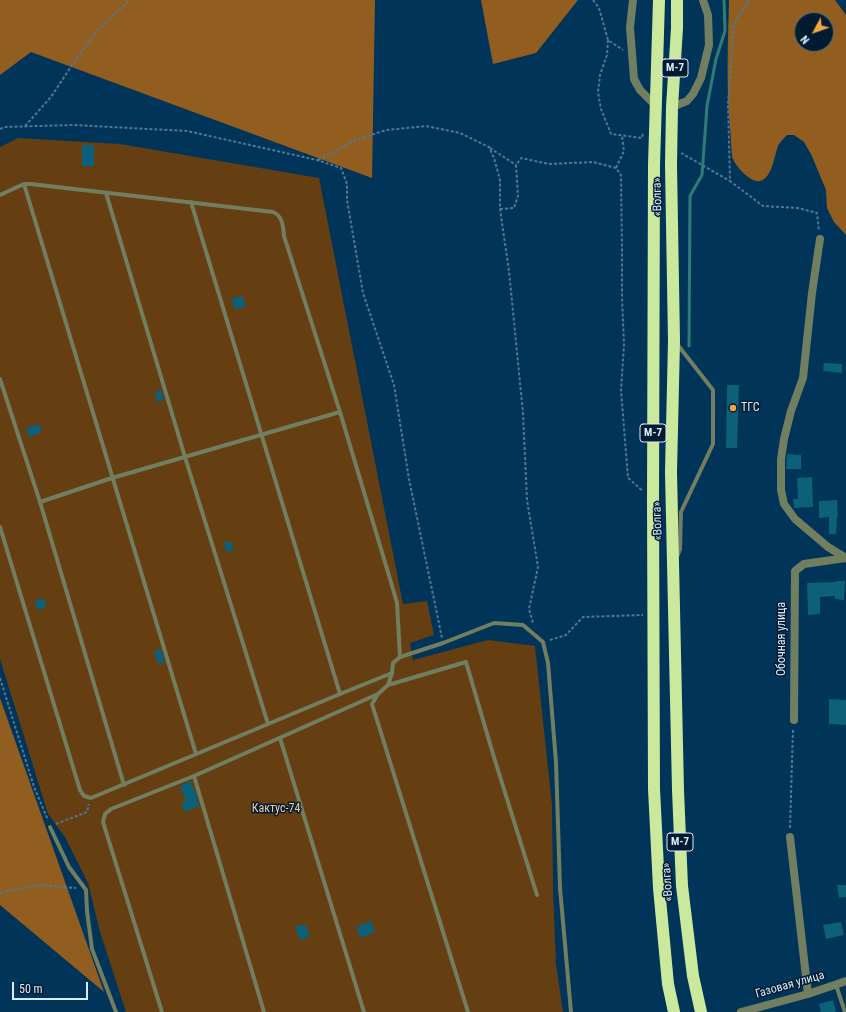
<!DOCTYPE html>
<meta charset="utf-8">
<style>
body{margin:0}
#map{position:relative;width:846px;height:1012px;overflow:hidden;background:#003459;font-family:"Roboto Condensed",sans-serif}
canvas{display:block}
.north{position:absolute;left:794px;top:12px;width:40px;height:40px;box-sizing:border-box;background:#021b30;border:1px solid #586f82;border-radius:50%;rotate:229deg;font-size:11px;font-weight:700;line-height:16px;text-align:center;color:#daecfe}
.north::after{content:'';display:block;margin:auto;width:14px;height:18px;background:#f5a345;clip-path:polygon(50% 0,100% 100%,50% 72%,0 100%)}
.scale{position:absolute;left:12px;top:982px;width:76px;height:18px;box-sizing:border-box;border:2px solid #daecfe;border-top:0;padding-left:5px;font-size:12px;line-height:14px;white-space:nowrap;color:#daecfe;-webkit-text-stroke:3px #021b30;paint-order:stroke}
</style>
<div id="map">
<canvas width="846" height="1012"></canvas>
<div class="north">N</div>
<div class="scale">50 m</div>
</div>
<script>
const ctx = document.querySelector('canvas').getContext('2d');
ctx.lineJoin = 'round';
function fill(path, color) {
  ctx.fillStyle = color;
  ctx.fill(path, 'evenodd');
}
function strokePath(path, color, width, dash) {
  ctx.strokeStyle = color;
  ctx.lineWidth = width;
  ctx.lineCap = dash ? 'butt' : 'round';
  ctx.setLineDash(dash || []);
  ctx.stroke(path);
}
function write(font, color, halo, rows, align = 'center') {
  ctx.font = font + ' "Roboto Condensed",sans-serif';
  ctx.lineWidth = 3;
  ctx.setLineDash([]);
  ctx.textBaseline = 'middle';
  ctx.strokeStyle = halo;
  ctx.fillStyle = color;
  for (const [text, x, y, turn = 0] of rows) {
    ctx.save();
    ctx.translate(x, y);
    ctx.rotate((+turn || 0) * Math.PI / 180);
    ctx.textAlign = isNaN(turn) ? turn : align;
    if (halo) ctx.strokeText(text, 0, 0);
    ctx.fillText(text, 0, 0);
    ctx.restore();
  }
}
fill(new Path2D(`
 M18,138L120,144L319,178L403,604L427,601L434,635L410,643L413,660L488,640L535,646L552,805L553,888L556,964L563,1012H126L100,932L88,883L65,837L48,814L0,659V147Z`), '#653f12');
fill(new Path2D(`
 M0,0H375L372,178L31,52L0,75Z
 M481,0H578L536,53L493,64Z
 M729,0H835L846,15V235L834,222L827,208L826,190L811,154L804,142L794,135H787C784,138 781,141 779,144C774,154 773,178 760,181C750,183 734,165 732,156C731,147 731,137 730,128C726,86 728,43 729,0ZM802,20H826V44H802Z
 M0,698L104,992L0,905Z`), '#925e20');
strokePath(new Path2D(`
 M689,346L690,196L702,175L707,106L716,59L725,31L724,0`), '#2f7c75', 3);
fill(new Path2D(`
 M82,145H94V166H82Z
 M243,296L246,307L234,309L232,298Z
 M824,363L842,364V373L823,371Z
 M727,385H739L737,448H726Z
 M161,390L164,400L158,402L155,392Z
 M39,424L42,432L29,437L26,428Z
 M787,454L801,455V469H786Z
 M812,477L813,507L794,508L793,499H798L797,478Z
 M837,500L838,517H837L836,534H829V517L819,518V501Z
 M231,541L234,550L226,552L224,543Z
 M836,581H845L844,600L835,599V596L820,597V614L808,615L807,583L836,582Z
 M44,598L46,607L37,610L35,601Z
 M161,649L165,662L158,664L154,651Z
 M829,699L846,700V725L829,724Z
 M190,781L196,793L199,806L185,812L181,803L186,801L180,786Z
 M837,885H846V897L839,898Z
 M371,921L375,932L361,938L356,927Z
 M841,922L844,935L826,939L823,925Z
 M305,924L310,936L300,940L295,927Z
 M833,1000L836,1012H821L819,1004Z`), '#0c607a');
strokePath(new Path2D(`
 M593,0L599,8L608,40L623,50
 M749,0L734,24L728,104L730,181L763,206L798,208L817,213L819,231
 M608,40L607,55L600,75L598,92L601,109L611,134L642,138L643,132
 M25,126L51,97L76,59L98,30L130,0
 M0,129L4,127L73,125L187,131L317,160L341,168L347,184V200L363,293L394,385L409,479L442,638
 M490,148L516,165
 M681,153L730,181
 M318,160L356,140L386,130L426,126L460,133L489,147L494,158L500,180V209L509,271L523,413L527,500L538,567L529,609L533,623
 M616,168L624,151L622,136
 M500,209L514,208L518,196L516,165L521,158L549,164L593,162L616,168L621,175L622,248V297L624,345L621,390L628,478L643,491
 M550,640L566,635L583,617L643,615
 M0,678L34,787L48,820
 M56,824L87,812L89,804
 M790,828L793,729
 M0,893L38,885L76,888`), '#507896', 2, [3, 2]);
strokePath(new Path2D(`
 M24,184L196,754
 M106,193L185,457L268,724
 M0,195L24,184H31L273,212C283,216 283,227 284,236L340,412L393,589L397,603L400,657
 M191,202L340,694
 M677,344L713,390V444L681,512L680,549L677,557
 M0,379L40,502L124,785
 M40,502L112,478L340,412
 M0,527L80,790L84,796L91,798L340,694L392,673
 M388,685L466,662L493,754L537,895
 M378,694L372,704L468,1012
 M280,738L364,1012
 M194,776L264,1012
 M50,827L69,867L86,890L87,911L92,949L116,1012
 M836,985L845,1012
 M162,1012L103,822L105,814L111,809L194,776L378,694L388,685L392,673L393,663L400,657L443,643L494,623L523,625L543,642L548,663L556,762L560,888L571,1012`), '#727e60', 4);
strokePath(new Path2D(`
 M633,0L630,27L634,79L640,90L656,106
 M672,107L687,101L693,94L701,78L709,45L708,15L703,0
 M820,239L812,293L803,378L791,411L784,439L781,459V490L784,504L795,519L828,547L846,558
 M794,720L795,571L804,564L846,558
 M790,837L808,994
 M741,1012L808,994L846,981`), '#727e60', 8);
strokePath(new Path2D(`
 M659,0L654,165L653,500L654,789L659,888L668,984L674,1012
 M677,0V28L672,107L671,165L674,341L671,472L678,790L682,886L693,976L701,1012`), '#cae99d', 12);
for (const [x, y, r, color] of [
 [733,408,4,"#f5a345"]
]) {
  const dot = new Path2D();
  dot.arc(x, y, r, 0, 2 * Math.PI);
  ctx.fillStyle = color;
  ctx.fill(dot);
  strokePath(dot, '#021b30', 1.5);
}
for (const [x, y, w] of [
 [675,68,26],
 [653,433,26],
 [680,842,26]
]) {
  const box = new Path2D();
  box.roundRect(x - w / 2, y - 9, w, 18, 3);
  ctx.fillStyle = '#021b30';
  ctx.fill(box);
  strokePath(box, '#daecfe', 1);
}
write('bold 11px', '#daecfe', null, [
 ["М-7",675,68],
 ["М-7",653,433],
 ["М-7",680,842]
]);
write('12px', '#daecfe', '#021b30', [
 ["«Волга»",658,197,-91],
 ["«Волга»",658,521,-92],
 ["Обочная улица",782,639,-90],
 ["«Волга»",668,882,-94],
 ["Газовая улица",790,985,-16]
]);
write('12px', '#daecfe', '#021b30', [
 ["ТГС",741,408]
], 'left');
write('12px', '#f2ceaa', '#021b30', [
 ["Кактус-74",276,809]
]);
</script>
